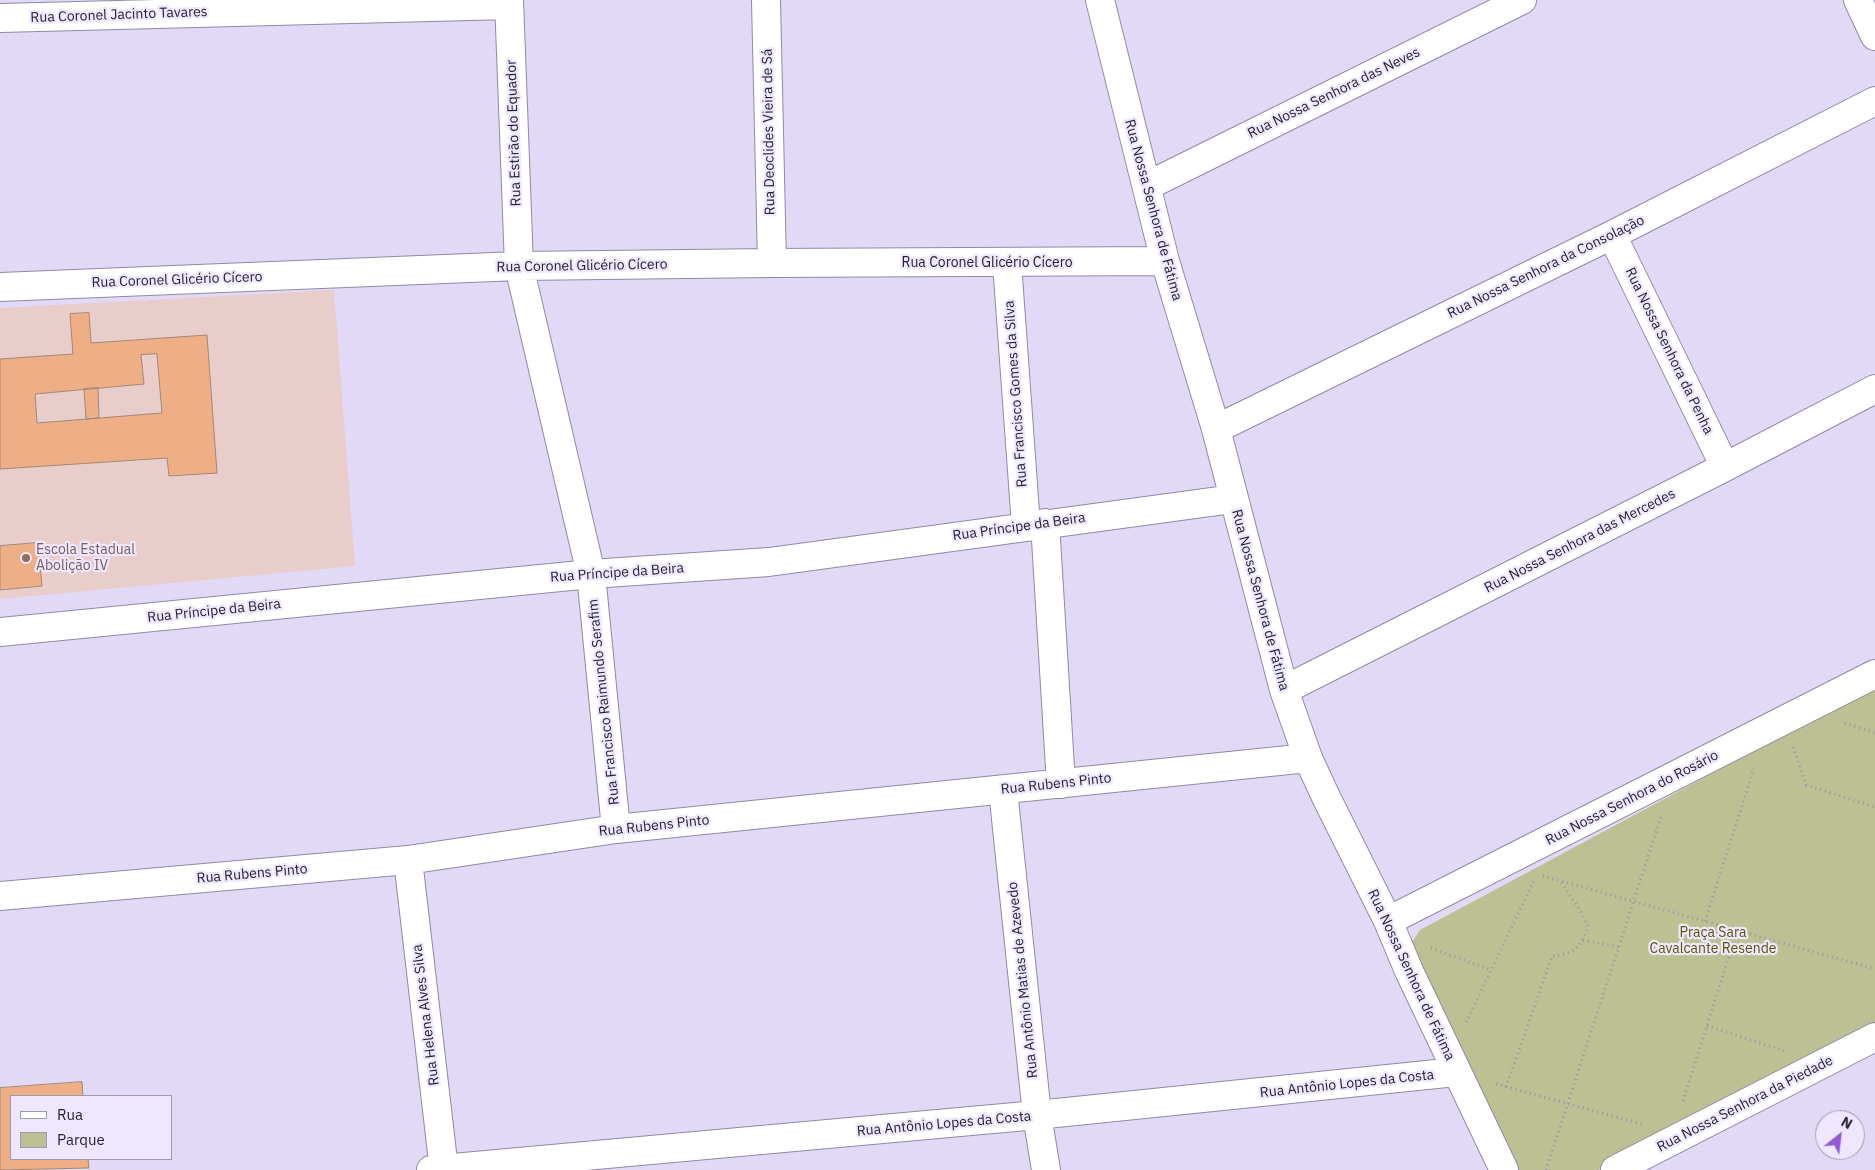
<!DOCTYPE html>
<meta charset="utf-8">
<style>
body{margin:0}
#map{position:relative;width:1875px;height:1170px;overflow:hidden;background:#e2d9f6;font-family:"IBM Plex Sans",sans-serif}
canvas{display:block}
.legend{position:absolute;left:10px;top:1095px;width:162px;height:65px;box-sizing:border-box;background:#eee7ff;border:1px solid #9e99ab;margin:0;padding:6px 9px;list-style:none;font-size:15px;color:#27232e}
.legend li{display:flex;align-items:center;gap:10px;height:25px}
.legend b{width:25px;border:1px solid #9e99ab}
.north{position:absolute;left:1815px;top:1110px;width:50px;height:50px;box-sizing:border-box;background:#eee7ff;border:1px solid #9e99ab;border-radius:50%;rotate:29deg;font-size:14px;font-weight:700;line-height:20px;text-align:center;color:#27232e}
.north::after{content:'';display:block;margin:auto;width:18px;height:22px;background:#935bd3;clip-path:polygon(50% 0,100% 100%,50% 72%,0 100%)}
</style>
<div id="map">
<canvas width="1875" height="1170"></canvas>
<ul class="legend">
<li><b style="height:6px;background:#fff"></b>Rua</li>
<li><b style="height:14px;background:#bdc092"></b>Parque</li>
</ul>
<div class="north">N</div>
</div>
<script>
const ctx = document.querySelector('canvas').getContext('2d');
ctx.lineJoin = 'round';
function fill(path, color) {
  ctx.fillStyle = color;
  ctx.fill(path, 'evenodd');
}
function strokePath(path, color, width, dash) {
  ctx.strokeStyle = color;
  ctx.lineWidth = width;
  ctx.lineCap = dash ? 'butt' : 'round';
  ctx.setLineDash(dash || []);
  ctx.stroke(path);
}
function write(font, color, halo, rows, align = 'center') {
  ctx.font = font + ' "IBM Plex Sans",sans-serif';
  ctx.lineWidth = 4.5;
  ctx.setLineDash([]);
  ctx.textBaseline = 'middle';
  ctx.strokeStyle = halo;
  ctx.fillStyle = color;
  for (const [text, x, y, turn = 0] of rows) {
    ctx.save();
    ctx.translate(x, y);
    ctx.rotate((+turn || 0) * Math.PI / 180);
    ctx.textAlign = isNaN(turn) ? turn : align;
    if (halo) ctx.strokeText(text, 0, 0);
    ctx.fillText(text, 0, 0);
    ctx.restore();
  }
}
fill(new Path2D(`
 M334,290L355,566L0,599V308Z`), '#e8cdcb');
fill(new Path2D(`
 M1875,686V1024L1598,1170H1518L1413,956L1412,942L1420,930Z`), '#bdc092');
const building = new Path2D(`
 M89,313L91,343L207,335L217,473L169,476L167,458L0,469V359L73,354L70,314ZM157,354L162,413L37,423L35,394L144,384L141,355Z
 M98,388L99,418L86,419L84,389Z
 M38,543L42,586L0,590V546Z
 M82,1082L83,1096H11V1159H88L89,1168L0,1170V1088Z`);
fill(building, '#eeaf86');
strokePath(building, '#a38877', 1);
const minor = new Path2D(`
 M509,0L519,266L591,574L616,829
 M766,0L772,263
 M1100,0L1165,261L1216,429L1284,690L1308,758L1326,797L1388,921L1409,971L1504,1170
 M1858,0L1875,36
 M0,18L509,5
 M1147,186L1522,0
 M1612,235L1725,467
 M1007,263L1026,526
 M0,287L519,266L772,263L1165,261
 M1216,429L1612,235L1875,101
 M1045,523L1061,784
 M0,632L591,574L769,562L1233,499
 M1284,690L1725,467L1875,389
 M1003,790L1037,1115L1046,1170
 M408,860L444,1170
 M0,896L408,860L616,829L1308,758
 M1388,921L1875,674
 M431,1170L1037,1115L1456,1072
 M1615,1170L1875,1037`);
strokePath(minor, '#9189a4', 30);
strokePath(new Path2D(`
 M1845,723L1875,733
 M1793,747L1806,785L1875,807
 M1543,876L1875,969
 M1705,921L1754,768
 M1583,940L1619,947
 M1431,948L1491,970
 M1466,1022L1534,881
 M1707,1026L1785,1051
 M1496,1084L1642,1124
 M1506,1087L1552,956C1575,954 1581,947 1588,926L1580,910L1561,882
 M1683,1101L1737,931
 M1546,1170L1662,814`), '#9a93a9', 3, [1, 4]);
strokePath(minor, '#fff', 28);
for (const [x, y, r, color] of [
 [26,558,5,"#8d6e63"]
]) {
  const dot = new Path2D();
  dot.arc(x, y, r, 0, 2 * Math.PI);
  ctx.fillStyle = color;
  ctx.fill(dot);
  strokePath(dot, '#eee7ff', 2);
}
write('14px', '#27232e', '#eee7ff', [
 ["Rua Coronel Jacinto Tavares",119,15,-2],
 ["Rua Nossa Senhora das Neves",1334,93,-26],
 ["Rua Deoclides Vieira de Sá",769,132,-91],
 ["Rua Estirão do Equador",514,133,-92],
 ["Rua Nossa Senhora de Fátima",1153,210,75],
 ["Rua Coronel Glicério Cícero",987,263],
 ["Rua Coronel Glicério Cícero",582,266,-1],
 ["Rua Nossa Senhora da Consolação",1546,267,-26],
 ["Rua Coronel Glicério Cícero",177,280,-2],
 ["Rua Nossa Senhora da Penha",1669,351,64],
 ["Rua Francisco Gomes da Silva",1016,394,-94],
 ["Rua Príncipe da Beira",1019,527,-8],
 ["Rua Nossa Senhora das Mercedes",1580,541,-27],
 ["Rua Príncipe da Beira",617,573,-4],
 ["Rua Nossa Senhora de Fátima",1260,600,75],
 ["Rua Príncipe da Beira",214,611,-6],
 ["Rua Francisco Raimundo Serafim",604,702,-96],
 ["Rua Rubens Pinto",1056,784,-6],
 ["Rua Nossa Senhora do Rosário",1632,798,-27],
 ["Rua Rubens Pinto",654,826,-6],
 ["Rua Rubens Pinto",252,874,-5],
 ["Rua Nossa Senhora de Fátima",1411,975,65],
 ["Rua Antônio Matias de Azevedo",1023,980,-96],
 ["Rua Helena Alves Silva",426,1015,-97],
 ["Rua Antônio Lopes da Costa",1347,1084,-6],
 ["Rua Nossa Senhora da Piedade",1745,1104,-27],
 ["Rua Antônio Lopes da Costa",944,1124,-5]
]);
write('14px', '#785e54', '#eee7ff', [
 ["Escola Estadual",36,550],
 ["Abolição IV",36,566]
], 'left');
write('14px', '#585800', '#eee7ff', [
 ["Praça Sara",1713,933],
 ["Cavalcante Resende",1713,949]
]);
</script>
